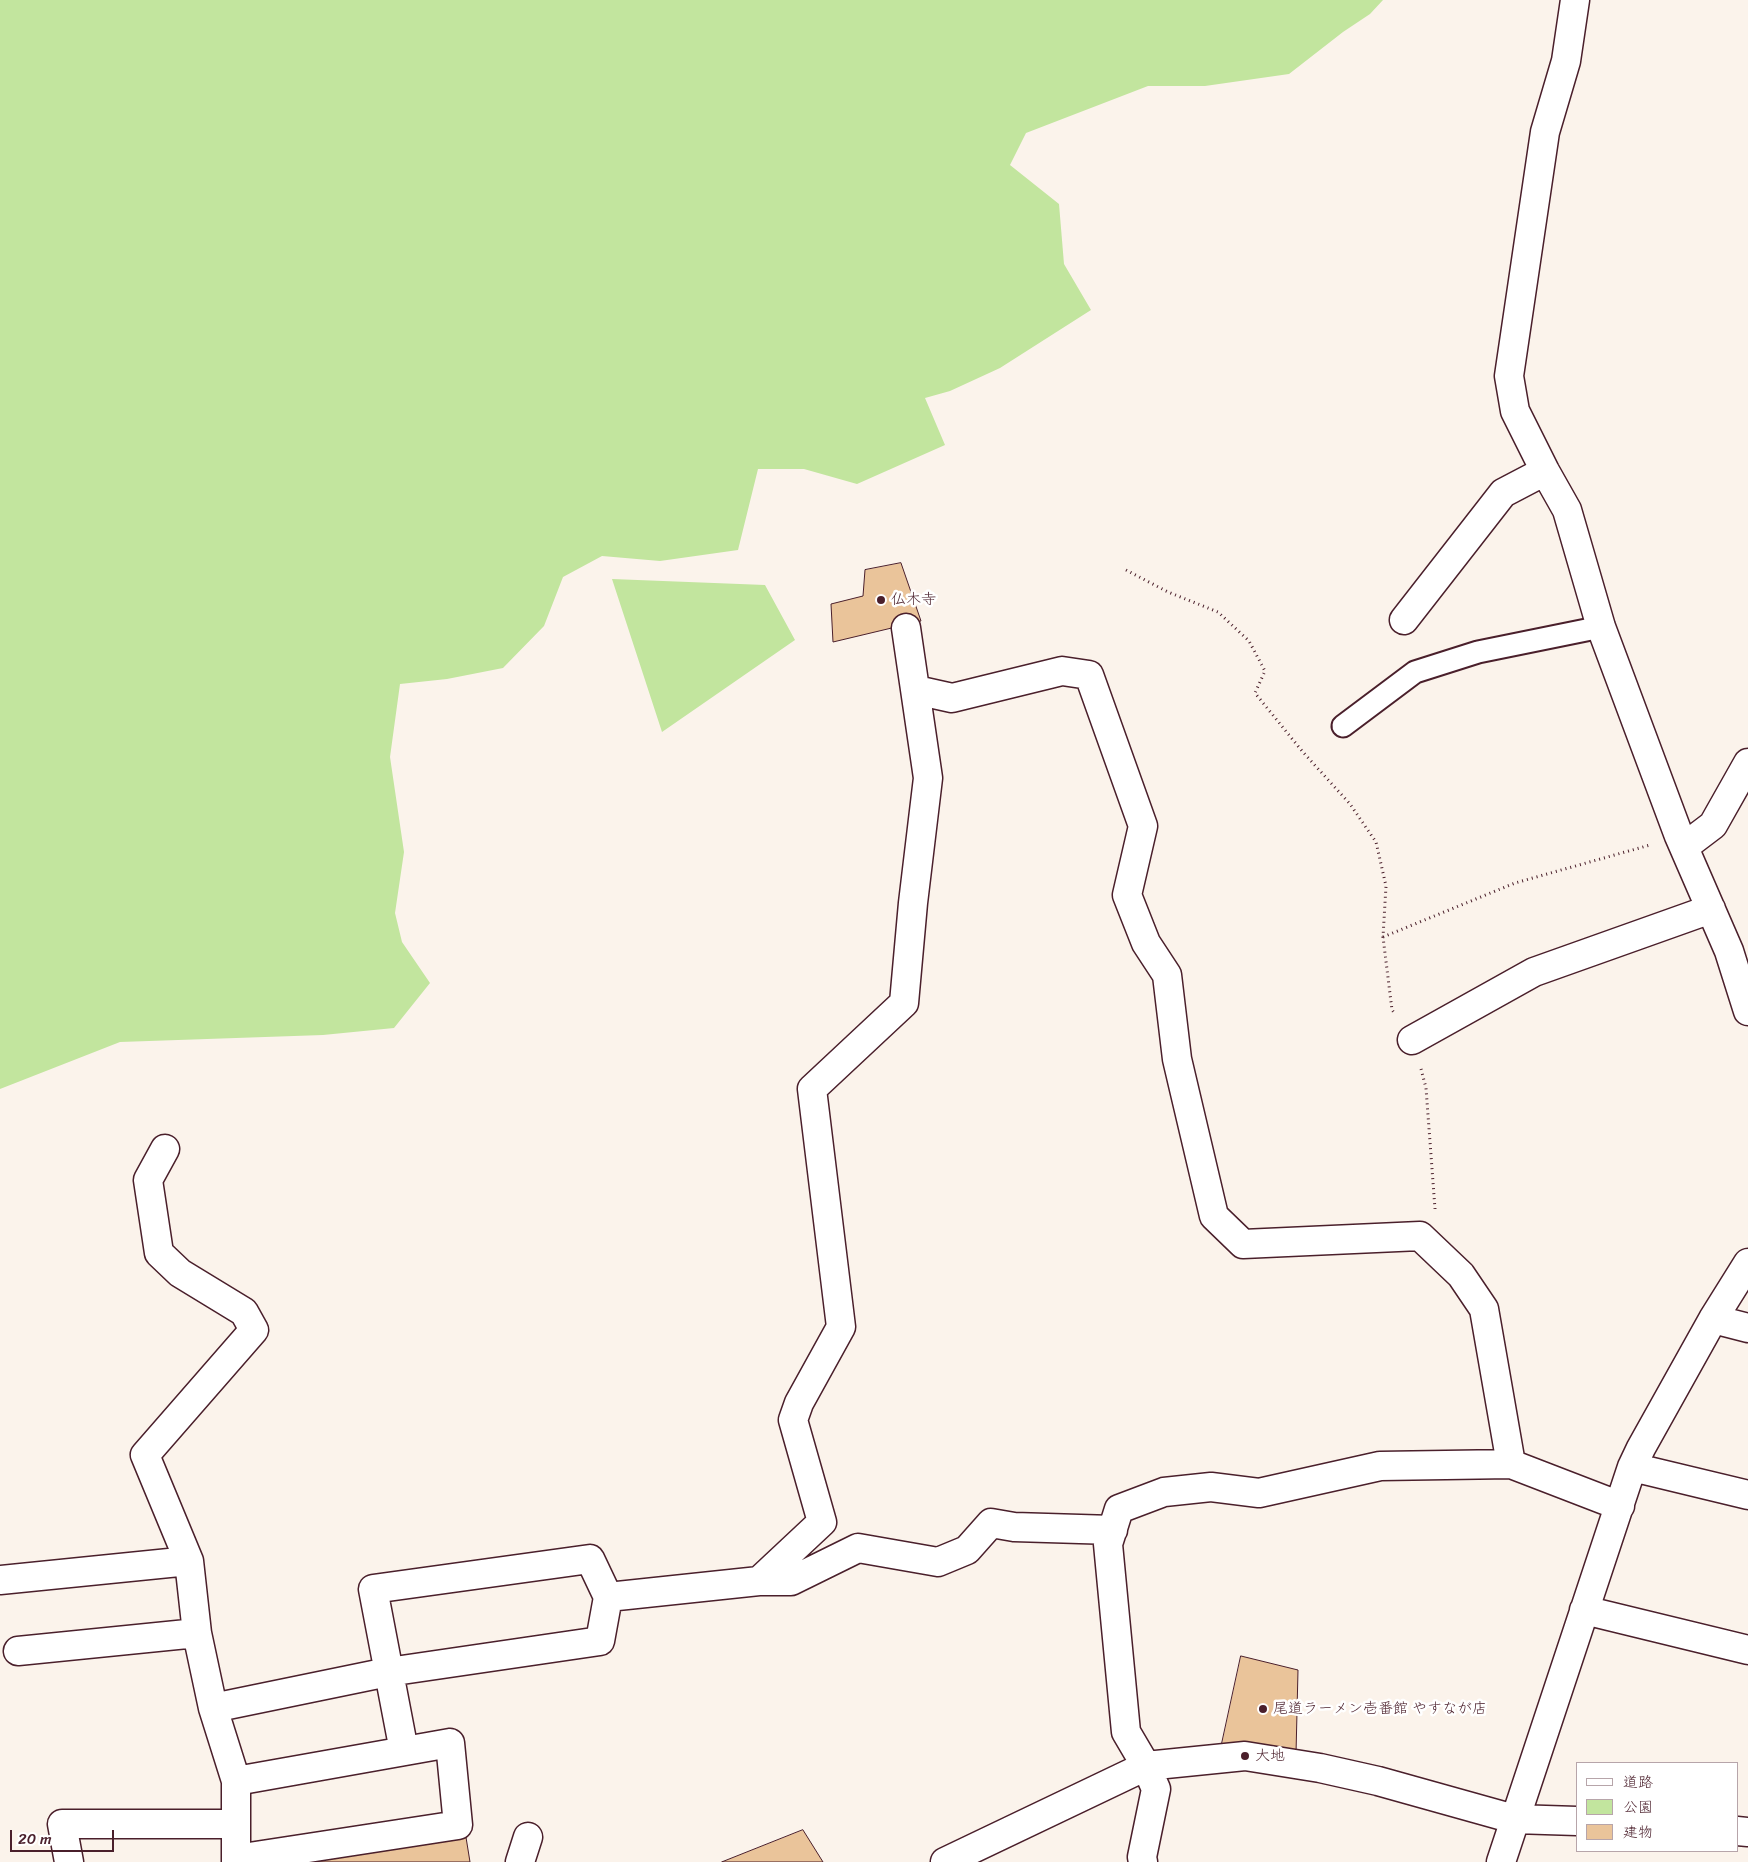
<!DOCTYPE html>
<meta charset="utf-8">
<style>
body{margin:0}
#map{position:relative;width:1748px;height:1862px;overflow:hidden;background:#fbf3eb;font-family:Sriracha,"Klee One",sans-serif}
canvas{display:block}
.legend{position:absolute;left:1576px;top:1762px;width:162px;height:90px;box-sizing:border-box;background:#fff;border:1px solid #b7a5aa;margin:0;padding:6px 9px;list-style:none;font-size:15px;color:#4a1f2b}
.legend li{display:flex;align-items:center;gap:10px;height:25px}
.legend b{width:25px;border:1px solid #b7a5aa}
.scale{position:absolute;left:10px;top:1830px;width:104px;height:22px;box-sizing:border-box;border:2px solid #4a1f2b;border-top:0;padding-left:6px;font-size:15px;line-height:18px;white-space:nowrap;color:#4a1f2b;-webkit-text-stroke:4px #fff;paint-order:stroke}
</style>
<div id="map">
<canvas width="1748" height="1862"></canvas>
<ul class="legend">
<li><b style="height:6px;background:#fff"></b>道路</li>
<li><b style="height:14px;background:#c2e59e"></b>公園</li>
<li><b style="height:14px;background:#eac49a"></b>建物</li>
</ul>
<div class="scale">20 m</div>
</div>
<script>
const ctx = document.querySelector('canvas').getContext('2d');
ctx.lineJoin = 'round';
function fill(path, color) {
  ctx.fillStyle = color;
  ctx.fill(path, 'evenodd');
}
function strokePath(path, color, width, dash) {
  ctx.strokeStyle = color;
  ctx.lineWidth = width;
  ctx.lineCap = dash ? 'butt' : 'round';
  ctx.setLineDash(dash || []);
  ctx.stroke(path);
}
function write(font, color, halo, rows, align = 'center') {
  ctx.font = font + ' Sriracha,"Klee One",sans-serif';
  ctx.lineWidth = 5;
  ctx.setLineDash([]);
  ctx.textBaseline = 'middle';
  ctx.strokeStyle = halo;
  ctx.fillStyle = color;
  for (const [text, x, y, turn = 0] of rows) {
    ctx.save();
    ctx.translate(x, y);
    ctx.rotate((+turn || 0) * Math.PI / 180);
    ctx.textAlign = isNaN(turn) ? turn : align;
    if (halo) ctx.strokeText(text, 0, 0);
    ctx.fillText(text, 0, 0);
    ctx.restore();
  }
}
fill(new Path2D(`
 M0,0H1383L1370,14L1343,32L1289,74L1205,86H1148L1026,133L1010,165L1059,204L1064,264L1091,310L1000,368L950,391L925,398L945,445L857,484L804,469H758L738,550L660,561L602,556L563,577L544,626L503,668L447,679L400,684L390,757L404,852L395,913L402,942L430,983L394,1028L323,1035L120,1042L0,1089Z
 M612,579L765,585L795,640L662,732Z`), '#c2e59e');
const building = new Path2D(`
 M901,563L921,621L833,642L831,604L863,596L865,570Z
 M1241,1656L1298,1670L1296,1754L1221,1748Z
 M803,1830L823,1862H722Z
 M465,1831L470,1862H276Z`);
fill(building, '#eac49a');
strokePath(building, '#4a1f2b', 1);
const service = new Path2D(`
 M1343,726L1415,672L1478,652L1601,627`);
const minor = new Path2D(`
 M1575,0L1566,61L1545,132L1509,376L1515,411L1545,471L1567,510L1601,627L1679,836L1729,951L1748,1011
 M1404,620L1503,493L1545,471
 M916,690L952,698L1062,671L1089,675L1143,826L1127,895L1146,943L1167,975L1177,1059L1214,1216L1243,1244L1420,1236L1461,1275L1484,1309L1511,1464
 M1684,847L1713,825L1748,763
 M1412,1040L1534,972L1711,909
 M165,1149L148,1180L159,1253L180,1273L244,1312L254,1330L145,1455L189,1561L197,1633L213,1708L236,1781V1862
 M1713,1319L1748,1328
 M1632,1467L1748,1495
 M0,1580L189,1561
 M759,1581H791L858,1548L938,1562L967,1550L991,1523L1014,1527L1113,1530
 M608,1597L759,1581L822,1522L793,1420L799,1403L841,1327L812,1089L904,1003L913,903L928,778L906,628
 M1584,1610L1748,1650
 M18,1651L197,1633
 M213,1708L388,1672L600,1641L608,1597L590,1559L373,1589L404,1751
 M1737,1831L1748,1832
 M236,1859L458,1825L450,1743L236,1781
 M69,1862L62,1824H236
 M520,1862L528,1837
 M945,1862L1146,1766L1245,1756L1320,1768L1378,1781L1514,1819L1577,1821
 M1143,1862L1142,1857L1156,1789L1146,1766L1126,1732L1108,1544L1119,1509L1164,1492L1211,1487L1259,1493L1380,1466L1511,1464L1620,1506
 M1501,1862L1632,1467L1641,1448L1713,1319L1748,1263`);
strokePath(service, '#4a1f2b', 25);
strokePath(minor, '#4a1f2b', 31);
strokePath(new Path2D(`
 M1126,570L1168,592L1218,612L1249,641L1265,671L1255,693L1302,751L1350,804L1376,842L1386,886L1383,937L1392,1010L1395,1014
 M1383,937L1515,883L1650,845
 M1421,1069L1426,1088L1435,1209`), '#4a1f2b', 3, [1, 4]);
strokePath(service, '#fff', 21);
strokePath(minor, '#fff', 28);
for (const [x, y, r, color] of [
 [881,600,5,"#4a1f2b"],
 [1263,1709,5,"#4a1f2b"],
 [1245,1756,5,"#4a1f2b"]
]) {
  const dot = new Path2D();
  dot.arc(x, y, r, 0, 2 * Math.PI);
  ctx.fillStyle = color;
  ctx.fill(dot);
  strokePath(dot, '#fff', 2);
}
write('15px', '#4a1f2b', '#fff', [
 ["仏木寺",891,600],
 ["尾道ラーメン壱番館 やすなが店",1273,1709],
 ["大地",1255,1756]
], 'left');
</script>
